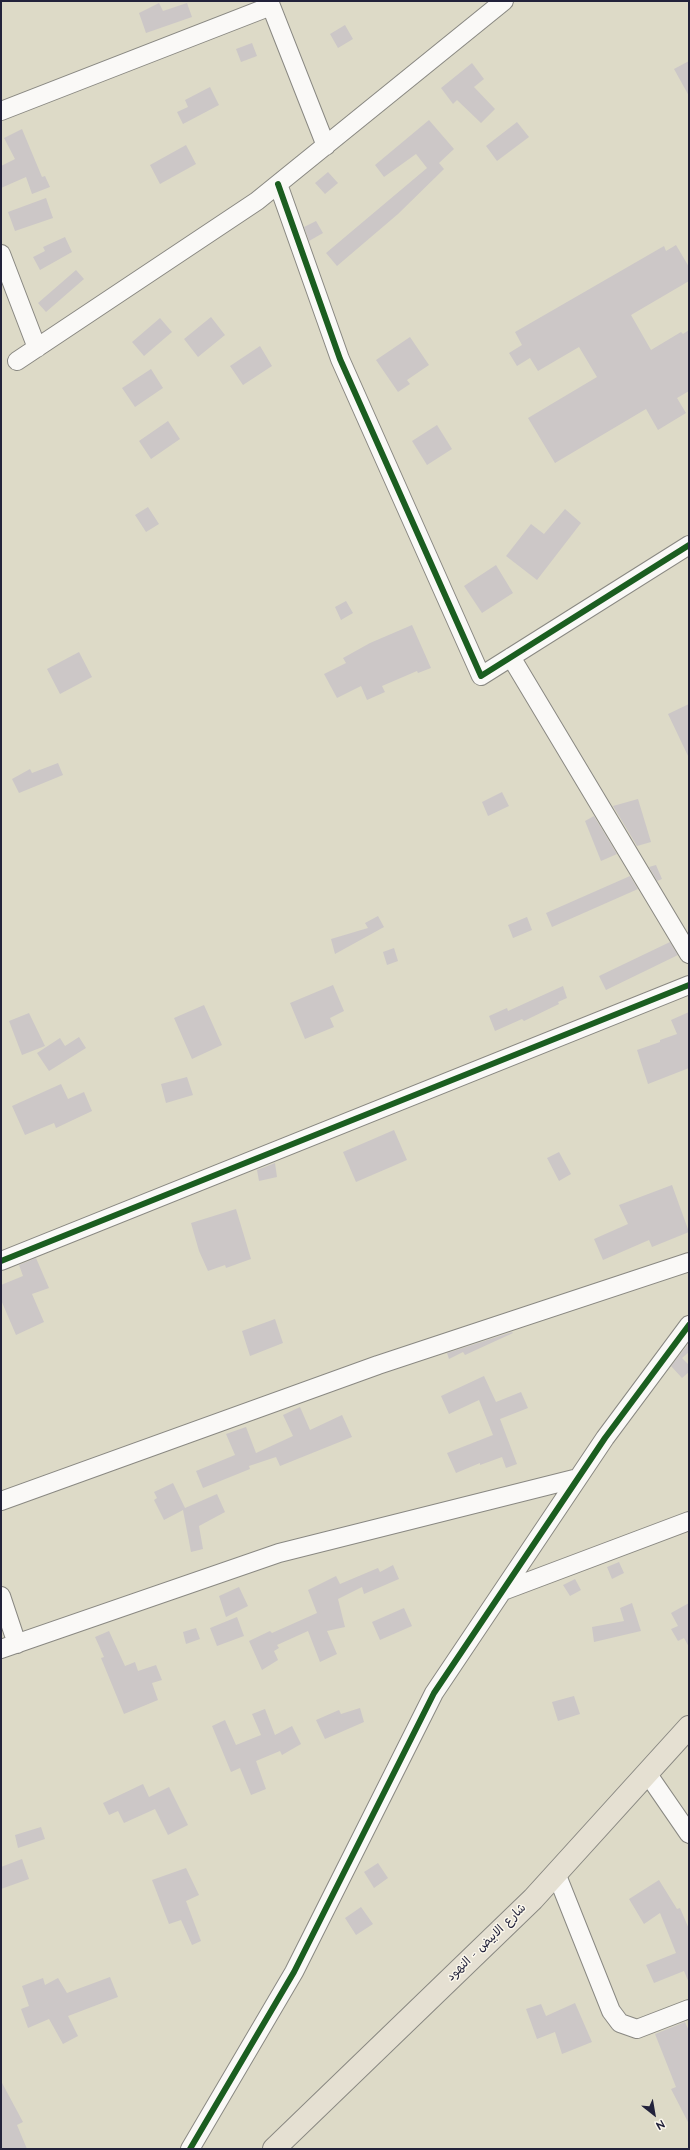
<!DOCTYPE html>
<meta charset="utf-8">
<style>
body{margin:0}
#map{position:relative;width:690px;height:2150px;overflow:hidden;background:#dddac7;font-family:"Architects Daughter",sans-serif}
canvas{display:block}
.frame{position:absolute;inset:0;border:2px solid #22223b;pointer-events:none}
.north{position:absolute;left:634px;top:2094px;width:40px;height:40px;-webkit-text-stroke:3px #fbf7ec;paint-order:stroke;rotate:149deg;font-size:11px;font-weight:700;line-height:16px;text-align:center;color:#22223b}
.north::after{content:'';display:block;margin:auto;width:14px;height:18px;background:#22223b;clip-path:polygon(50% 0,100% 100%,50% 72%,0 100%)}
</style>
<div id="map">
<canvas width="690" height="2150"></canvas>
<div class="frame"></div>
<div class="north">N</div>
</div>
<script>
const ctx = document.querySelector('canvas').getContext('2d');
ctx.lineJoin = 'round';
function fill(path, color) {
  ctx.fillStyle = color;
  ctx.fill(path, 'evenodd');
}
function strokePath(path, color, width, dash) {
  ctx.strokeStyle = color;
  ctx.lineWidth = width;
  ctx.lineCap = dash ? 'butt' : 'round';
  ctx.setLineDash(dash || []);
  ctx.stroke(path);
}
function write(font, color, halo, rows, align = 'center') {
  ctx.font = font + ' "Architects Daughter","Playpen Sans Arabic",sans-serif';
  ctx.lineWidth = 3;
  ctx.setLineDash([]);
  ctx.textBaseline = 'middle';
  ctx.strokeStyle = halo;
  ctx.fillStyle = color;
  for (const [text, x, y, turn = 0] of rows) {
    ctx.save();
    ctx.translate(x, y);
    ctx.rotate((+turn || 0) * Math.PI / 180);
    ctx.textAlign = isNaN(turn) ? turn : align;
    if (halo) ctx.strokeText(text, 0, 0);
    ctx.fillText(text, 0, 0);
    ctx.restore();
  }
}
fill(new Path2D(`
 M159,3L163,11L187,3L192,17L146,33L139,13Z
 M345,25L353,39L338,48L330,34Z
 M252,43L257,56L241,62L236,49Z
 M689,61V96L674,69Z
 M472,63L484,79L474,87L495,109L481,123L457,100L453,104L441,88Z
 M210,87L219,105L183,124L177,112L188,107L185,100Z
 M429,120L454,149L439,163L444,169L398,214L337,266L326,253L427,168L416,154L384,177L375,165Z
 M517,122L529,137L497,161L486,146Z
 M22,129L42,177L45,176L50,187L32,194L26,177L1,188V166L15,159L4,138Z
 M186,145L196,164L160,184L150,165Z
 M328,172L338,183L325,194L315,183Z
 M46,198L53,218L15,231L8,212Z
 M316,221L323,233L309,241L304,227Z
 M65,237L72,252L40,270L33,257L45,251L43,247Z
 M676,245L689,267V281L631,315L651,350L681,332L683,334L689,330V391L677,398L686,413L658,430L646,409L555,463L528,418L597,377L579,347L538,371L530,358L517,366L509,353L522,345L515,332L664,246L666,251Z
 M76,270L84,279L46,312L38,303Z
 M211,317L225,335L198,357L184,339Z
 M160,318L172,332L144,356L132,342Z
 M410,337L429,365L407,380L410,384L398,392L376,360Z
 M260,346L272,366L243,385L230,366Z
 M151,369L163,388L135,407L122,388Z
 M168,421L180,439L151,459L139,441Z
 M437,425L452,449L427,465L412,441Z
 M148,507L159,524L146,532L135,515Z
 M565,509L581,523L537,580L506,556L531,524L544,534Z
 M496,565L513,593L482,613L464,586Z
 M346,601L353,613L341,620L335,607Z
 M412,625L431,668L418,673L417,671L382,686L385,692L367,700L361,686L337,698L324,674L346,663L343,658L370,643Z
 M79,652L92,677L60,694L47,669Z
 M689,704V758L668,714Z
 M58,763L63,775L19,793L12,779L30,769L32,773Z
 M502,792L509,806L488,816L482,802Z
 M638,799L651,842L637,846L613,806Z
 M594,816L617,854L601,861L585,821Z
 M656,865L662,879L657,881L649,867Z
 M630,876L638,889L552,927L546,913Z
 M378,916L384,927L335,954L331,939L368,928L365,923Z
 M527,917L532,930L513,938L508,925Z
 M670,942L678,955L606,990L599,976Z
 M394,948L398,961L387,965L383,952Z
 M333,985L344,1011L330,1018L334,1027L305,1039L290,1003Z
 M563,986L567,998L558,1002L559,1004L524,1021L522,1019L495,1031L489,1016L507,1008L508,1011Z
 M204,1005L222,1045L192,1059L174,1018Z
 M689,1012V1068L648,1084L637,1050L660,1042V1040L677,1034L671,1020Z
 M29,1013L45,1046L22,1055L9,1021Z
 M79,1037L86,1048L49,1071L37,1053L60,1038L65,1046Z
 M187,1077L193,1095L166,1103L161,1084Z
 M61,1084L68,1099L84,1092L92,1111L56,1128L54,1123L25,1135L12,1106Z
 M394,1130L407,1160L356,1182L343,1152Z
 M559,1152L571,1174L559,1181L547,1158Z
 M275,1163L277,1177L259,1181L257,1170Z
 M672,1185L689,1232L652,1247L649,1240L603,1260L594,1239L628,1224L619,1205Z
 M236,1209L251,1259L226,1268L225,1265L208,1271L199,1251L191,1223Z
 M36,1258L49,1288L32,1294L44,1322L16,1335L1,1300V1285L23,1276L19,1265Z
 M275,1319L283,1343L250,1356L242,1331Z
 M512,1332L513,1333L465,1355L463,1352L449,1359L447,1353Z
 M689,1343V1352L682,1358L689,1365V1372L682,1378L671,1366Z
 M484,1376L496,1402L521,1392L528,1408L500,1419L517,1464L506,1468L502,1457L480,1465V1463L456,1473L447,1453L493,1435L479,1400L449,1414L441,1396Z
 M300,1407L310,1430L342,1415L352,1437L280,1466L276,1457L249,1466L250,1469L203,1488L196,1471L235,1455L226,1434L246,1427L256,1453L293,1436L283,1415Z
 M173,1483L185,1508L217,1494L225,1512L199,1526L203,1549L191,1552L183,1510L164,1520L154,1500L157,1498L154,1492Z
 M619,1562L624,1573L612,1579L607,1567Z
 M393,1565L399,1579L364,1594L362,1587L338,1599L345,1627L327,1631L337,1654L320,1662L308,1631L277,1645L279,1648L274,1651L278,1660L262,1670L249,1641L270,1631L272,1633L317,1613L308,1590L336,1576L340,1584L378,1568L380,1572Z
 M575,1579L581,1590L570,1596L563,1585Z
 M239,1587L248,1606L226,1617L219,1596Z
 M632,1603L641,1631L594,1642L592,1627L624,1621L620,1608Z
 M689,1603V1647L684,1638L678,1641L671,1629L678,1626L671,1613Z
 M404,1608L412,1626L380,1640L372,1622Z
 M237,1617L244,1636L217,1646L210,1628Z
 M196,1628L200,1639L186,1644L183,1632Z
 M109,1631L125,1666L135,1662L138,1671L156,1665L162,1680L152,1683L158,1700L124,1714L101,1658L104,1657L95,1637Z
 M574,1696L580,1714L558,1721L552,1702Z
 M360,1708L364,1722L325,1739L316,1720L339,1710L341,1714Z
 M265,1709L275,1735L292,1726L301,1744L282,1755L280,1751L256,1761L266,1789L251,1795L240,1768L231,1772L212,1726L225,1720L236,1745L261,1735L252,1714Z
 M143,1784L149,1797L169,1787L188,1825L168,1835L155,1809L124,1823L118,1811L109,1815L103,1803Z
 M41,1827L45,1839L18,1848L15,1835Z
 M22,1859L29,1879L1,1889V1867Z
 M378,1863L388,1878L374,1888L364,1872Z
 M186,1868L199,1895L186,1901L201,1941L192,1945L181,1920L169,1924L152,1880Z
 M659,1880L677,1909L680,1908L689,1929V1983L684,1971L654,1983L646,1965L676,1953L660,1913L644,1924L629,1899Z
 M361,1907L373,1924L356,1935L345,1918Z
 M110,1977L118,1997L68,2016L78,2036L63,2044L49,2019L28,2028L21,2009L29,2006L22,1986L43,1978L45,1985L58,1978L67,1993Z
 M575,2003L592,2042L562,2054L555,2032L537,2039L526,2009L541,2004L546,2016Z
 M685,2022L689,2031V2124L671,2089L676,2087L655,2034Z
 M1,2081L23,2122L17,2125L27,2149H1Z`), '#ccc7c7');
const street = new Path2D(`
 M269,1L326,146
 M1,111L271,6
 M278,184L340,359L481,676L689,545
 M1,254L37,348
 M17,361L257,201L504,1
 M511,657L689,954
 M1,1261L689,985
 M1,1501L378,1365L689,1262
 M503,1591L689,1521
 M1,1596L17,1644
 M1,1649L279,1553L578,1478
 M647,1773L689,1834
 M556,1873L611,2011L620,2023L637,2029L689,2009
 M190,2149L294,1972L434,1693L605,1438L689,1325`);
const highway = new Path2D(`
 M274,2149L533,1899L689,1727`);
strokePath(street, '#898882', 20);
strokePath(highway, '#898882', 24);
strokePath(street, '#faf9f7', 18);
strokePath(highway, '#e5e0d2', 22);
strokePath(new Path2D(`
 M278,184L340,359L481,676L689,545
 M1,1261L689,985
 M190,2149L294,1972L434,1693L605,1438L689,1325`), '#1b5e20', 6);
write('12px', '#22223b', '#fbf7ec', [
 ["شارع الابيض - النهود",487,1943,-44]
]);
</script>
